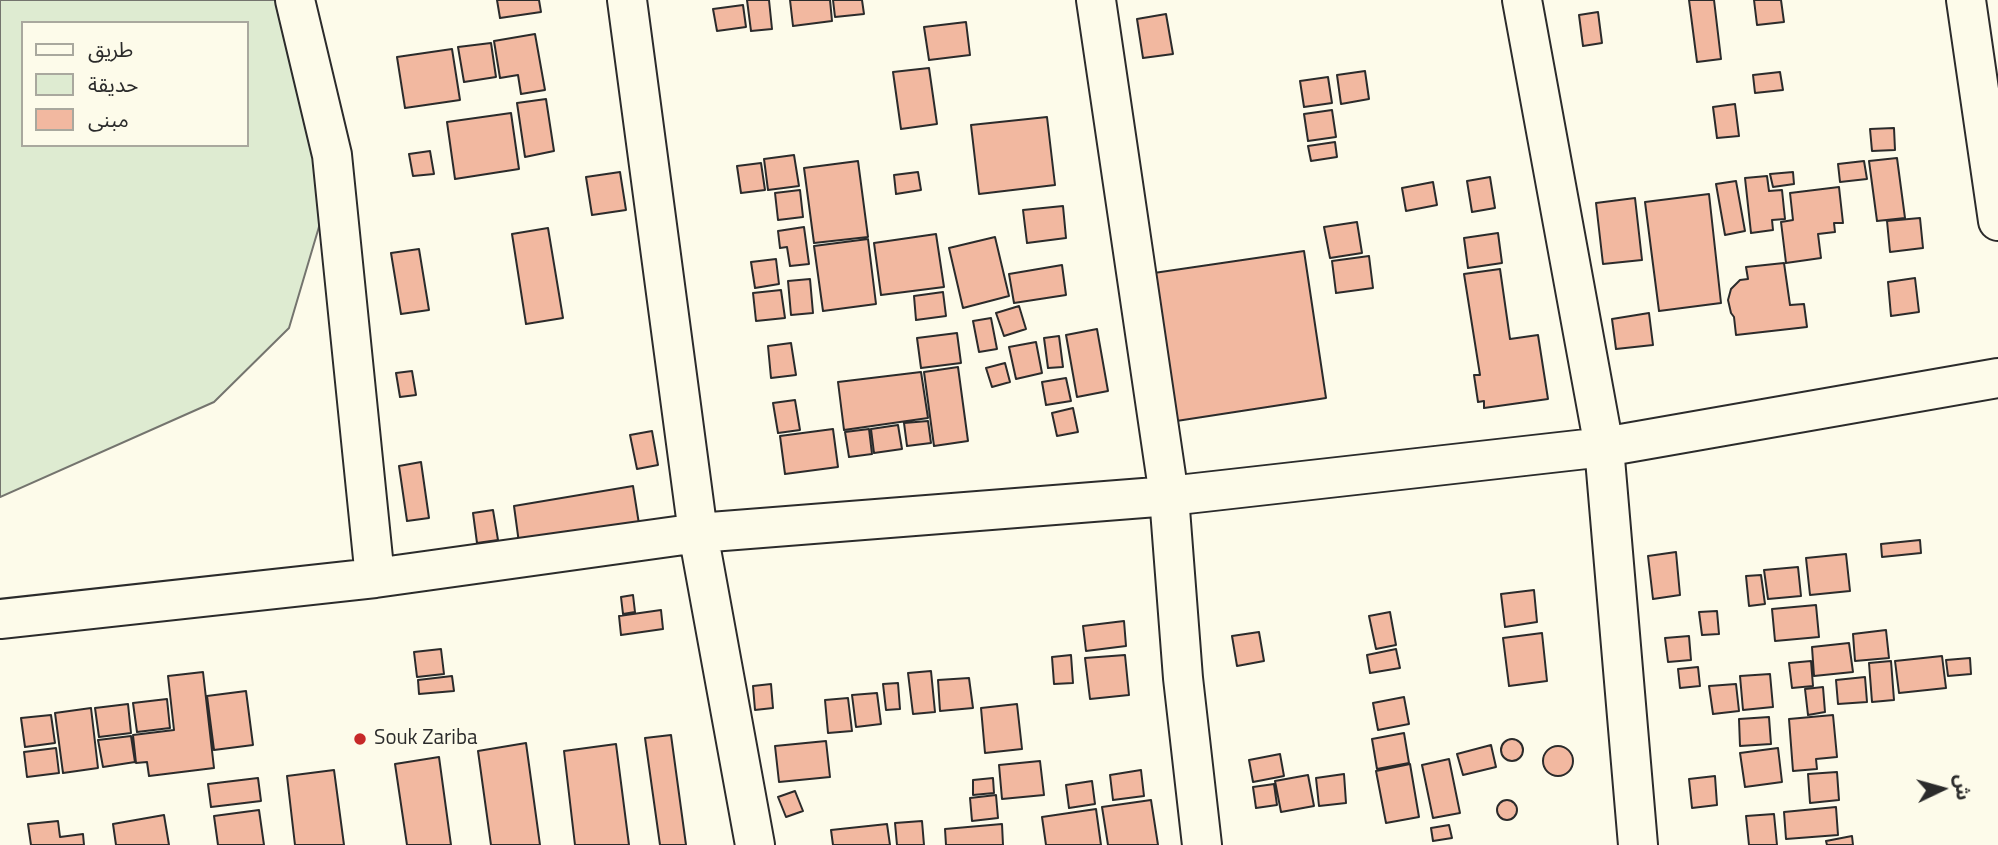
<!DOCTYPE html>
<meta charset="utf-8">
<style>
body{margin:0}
#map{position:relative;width:1998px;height:845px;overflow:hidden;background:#fdfbea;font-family:"Titillium Web","Noto Sans Arabic",sans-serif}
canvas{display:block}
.legend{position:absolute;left:21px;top:21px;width:228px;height:126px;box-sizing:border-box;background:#fdfbea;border:2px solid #a9a89e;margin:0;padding:9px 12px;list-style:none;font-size:21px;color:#2b2b2b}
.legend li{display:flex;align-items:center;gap:14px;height:35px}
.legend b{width:35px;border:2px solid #a9a89e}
.north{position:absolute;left:1907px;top:754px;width:70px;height:70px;-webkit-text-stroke:5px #fdfbea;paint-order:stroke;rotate:85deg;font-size:19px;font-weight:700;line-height:28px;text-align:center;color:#2b2b2b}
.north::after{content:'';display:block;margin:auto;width:24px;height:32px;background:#2b2b2b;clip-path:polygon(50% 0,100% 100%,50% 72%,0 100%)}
</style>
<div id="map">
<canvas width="1998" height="845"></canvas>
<ul class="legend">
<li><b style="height:9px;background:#fdfbea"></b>طريق</li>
<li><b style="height:19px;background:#deebd1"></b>حديقة</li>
<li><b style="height:19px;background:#f2b8a0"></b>مبنى</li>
</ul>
<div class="north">ش</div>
</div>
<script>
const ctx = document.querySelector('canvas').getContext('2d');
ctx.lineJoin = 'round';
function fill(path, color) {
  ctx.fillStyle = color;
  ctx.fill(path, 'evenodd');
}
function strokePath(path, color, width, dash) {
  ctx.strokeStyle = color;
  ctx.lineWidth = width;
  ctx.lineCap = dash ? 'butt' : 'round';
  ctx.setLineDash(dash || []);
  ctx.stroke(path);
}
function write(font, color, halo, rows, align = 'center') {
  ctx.font = font + ' "Titillium Web",sans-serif';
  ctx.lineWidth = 5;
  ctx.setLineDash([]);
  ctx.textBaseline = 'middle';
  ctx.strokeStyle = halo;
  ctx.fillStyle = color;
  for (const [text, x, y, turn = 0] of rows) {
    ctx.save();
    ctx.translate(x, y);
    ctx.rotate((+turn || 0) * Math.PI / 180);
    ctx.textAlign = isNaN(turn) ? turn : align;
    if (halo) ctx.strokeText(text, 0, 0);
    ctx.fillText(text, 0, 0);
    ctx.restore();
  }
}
const green = new Path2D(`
 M0,0H284L309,103L321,220L289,328L214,402L0,497ZM23,23H247V145H23Z`);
fill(green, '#deebd1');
strokePath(green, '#74746e', 2);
const building = new Path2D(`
 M497,0H539L541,12L500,18Z
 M747,0H769L772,29L751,31Z
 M790,0H830L832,21L793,26Z
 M833,0H862L864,14L835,17Z
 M1689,0H1714L1721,59L1697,62Z
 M1754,0H1781L1784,22L1757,25Z
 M743,5L746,27L717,31L713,9Z
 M1598,12L1602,43L1583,46L1579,15Z
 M1166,14L1173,54L1143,58L1137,19Z
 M966,22L970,55L929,60L924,27Z
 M535,34L545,90L521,94L518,75L500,78L494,41Z
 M491,43L496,77L464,82L458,47Z
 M452,49L460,100L405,108L397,57Z
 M929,68L937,124L901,129L893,72Z
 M1365,71L1369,99L1341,104L1337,75Z
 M1780,72L1783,90L1755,93L1753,75Z
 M1328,77L1332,103L1304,107L1300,81Z
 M546,99L554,151L525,157L517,103Z
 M1735,104L1739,136L1717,138L1713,107Z
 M1332,110L1336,137L1308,141L1304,114Z
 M511,113L519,169L455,179L447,122Z
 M1047,117L1055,185L979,194L971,125Z
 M1894,128L1895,150L1872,151L1870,129Z
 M1335,142L1337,157L1311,161L1308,146Z
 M430,151L434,174L413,176L409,154Z
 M794,155L799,186L768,190L764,159Z
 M1897,158L1905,218L1877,221L1869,161Z
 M858,161L868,237L814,243L804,168Z
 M1864,161L1867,179L1840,182L1838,164Z
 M761,163L765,190L741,193L737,166Z
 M620,172L626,210L592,215L586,177Z
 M918,172L921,190L896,194L894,175Z
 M1793,172L1794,184L1773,187L1770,174Z
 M1767,176L1769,191L1782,190L1785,219L1772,220L1773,230L1751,233L1745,178Z
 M1490,177L1495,208L1472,212L1467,181Z
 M1736,181L1745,231L1725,235L1716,184Z
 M1433,182L1437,205L1406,211L1402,188Z
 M1839,187L1843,223H1834L1835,232L1818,234L1821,258L1786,263L1781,222L1793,220L1790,193Z
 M800,190L803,217L778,220L775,193Z
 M1709,194L1721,303L1659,311L1645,202Z
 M1635,198L1642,260L1603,264L1596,203Z
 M1063,206L1066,238L1027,243L1023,210Z
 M1920,218L1923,248L1890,252L1887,221Z
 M1357,222L1362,253L1330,258L1324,227Z
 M804,227L809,264L790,266L787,247L780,248L778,231Z
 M548,228L563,318L526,324L512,234Z
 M1498,233L1502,263L1468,268L1464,238Z
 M936,234L944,287L881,295L874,243Z
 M995,237L1009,296L963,308L949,248Z
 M868,239L876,304L823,311L814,246Z
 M419,249L429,310L401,314L391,253Z
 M1304,251L1326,398L1170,422L1147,274Z
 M1369,256L1373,288L1336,293L1332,261Z
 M776,259L779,284L755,288L751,262Z
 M1784,263L1790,305L1804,304L1807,327L1736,335L1734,317L1731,313L1728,300L1731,289L1740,280L1748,279L1746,267Z
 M1062,265L1066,295L1014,303L1009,274Z
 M1500,269L1510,339L1538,335L1548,399L1484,408V401L1478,402L1474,375H1480L1464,274Z
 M1915,278L1919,312L1891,316L1888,282Z
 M810,279L813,313L791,315L788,281Z
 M781,290L785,318L756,321L753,293Z
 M943,292L946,316L916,320L914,296Z
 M1019,306L1026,329L1004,336L996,313Z
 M1649,313L1653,345L1616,349L1612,319Z
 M991,318L997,349L979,352L973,321Z
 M1097,329L1108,391L1077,397L1066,335Z
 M957,333L961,363L921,368L917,338Z
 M1059,336L1063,367L1048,368L1044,338Z
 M1036,342L1042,373L1016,379L1009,347Z
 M791,343L796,375L771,378L768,346Z
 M1005,363L1010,382L992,387L986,368Z
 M958,367L968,441L934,446L924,372Z
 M412,371L416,395L400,397L396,373Z
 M921,372L928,418L844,430L838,382Z
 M1066,378L1071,401L1046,405L1042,382Z
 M795,400L800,430L778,433L773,403Z
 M1073,408L1078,432L1057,436L1052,413Z
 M928,421L931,443L907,446L904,423Z
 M898,425L902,449L874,453L871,429Z
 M833,429L838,467L785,474L780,436Z
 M869,429L872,454L849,457L845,432Z
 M652,431L658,465L637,469L630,435Z
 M421,462L429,518L407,521L399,466Z
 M633,486L639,524L519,543L514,506Z
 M493,510L498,540L477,543L473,513Z
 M1920,540L1921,553L1882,557L1881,544Z
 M1676,552L1680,595L1653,599L1648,556Z
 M1846,554L1850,591L1810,595L1806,558Z
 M1798,567L1801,596L1768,599L1764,570Z
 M1761,575L1765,604L1749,606L1746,576Z
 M1534,590L1537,622L1505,627L1501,594Z
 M633,595L635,612L623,614L621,597Z
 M1816,605L1819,637L1775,641L1772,609Z
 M661,610L663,629L621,635L619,616Z
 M1717,611L1719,634L1702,635L1699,612Z
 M1390,612L1396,645L1376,649L1369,616Z
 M1124,621L1126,646L1086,651L1083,626Z
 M1886,630L1889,658L1855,661L1853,634Z
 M1259,632L1264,661L1237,666L1232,636Z
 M1542,633L1547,681L1509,686L1503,638Z
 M1689,636L1691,660L1668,662L1665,638Z
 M1849,643L1853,672L1814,676L1812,647Z
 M441,649L444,674L417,677L414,652Z
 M1396,649L1400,668L1370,673L1367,655Z
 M1071,655L1073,683L1054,684L1052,657Z
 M1125,655L1129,695L1090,699L1085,658Z
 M1942,656L1946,688L1899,693L1895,661Z
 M1970,658L1971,674L1948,676L1946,660Z
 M1811,661L1813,686L1792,688L1789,663Z
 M1891,661L1894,700L1872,702L1869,663Z
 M1698,667L1700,686L1680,688L1678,669Z
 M931,671L935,712L913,714L908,673Z
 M203,672L214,768L149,776L147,762L136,763L133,735L174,730L168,676Z
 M1770,674L1773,707L1743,710L1740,676Z
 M452,676L454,691L419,694L418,680Z
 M1865,677L1867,702L1838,704L1836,680Z
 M969,678L973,708L940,711L938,680Z
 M898,683L900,709L886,710L883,684Z
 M771,684L773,708L755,710L753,686Z
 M1736,684L1739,711L1713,714L1709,686Z
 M1823,687L1825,712L1808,715L1805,689Z
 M246,691L253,745L214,750L207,696Z
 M877,693L881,724L856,727L852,695Z
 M1404,697L1409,724L1378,730L1373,703Z
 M848,698L852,731L828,733L825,700Z
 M167,699L170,728L137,732L133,703Z
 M128,704L131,733L99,737L95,708Z
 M1017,704L1022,749L985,753L981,708Z
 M91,708L98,768L63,773L55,713Z
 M51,715L55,743L25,747L21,718Z
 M1833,715L1837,757L1816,759L1817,769L1793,771L1789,719Z
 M1769,717L1771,744L1740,746L1739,719Z
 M1404,733L1409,763L1377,769L1372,739Z
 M671,735L686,845H660L645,738Z
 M131,736L135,762L103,767L98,740Z
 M1501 750a11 11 0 1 1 22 0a11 11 0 1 1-22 0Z
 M826,741L830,777L779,782L775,746Z
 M526,743L540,845H491L478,751Z
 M616,744L629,845H575L564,751Z
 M1491,745L1496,767L1463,775L1457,754Z
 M1543 761a15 15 0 1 1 30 0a15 15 0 1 1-30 0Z
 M56,748L59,773L27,777L24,752Z
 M1778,748L1782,782L1745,787L1740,753Z
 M1280,754L1284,776L1253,782L1249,760Z
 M439,757L451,845H407L395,764Z
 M1449,759L1460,813L1433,818L1422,765Z
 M1040,761L1044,795L1002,799L999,765Z
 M1410,764L1419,817L1386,823L1376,771Z
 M334,770L344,845H295L287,776Z
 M1141,770L1144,796L1113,800L1110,775Z
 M1837,772L1839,800L1810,803L1808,774Z
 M1344,774L1346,803L1319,806L1316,778Z
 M1308,775L1314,806L1281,812L1275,781Z
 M1715,776L1717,805L1692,808L1689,779Z
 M258,778L261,801L211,807L208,784Z
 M993,778L994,793L973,795V780Z
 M1092,781L1095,804L1069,808L1066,785Z
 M1274,784L1277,805L1256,808L1253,787Z
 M795,791L803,811L786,817L778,797Z
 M996,795L998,818L972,821L970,798Z
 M1151,800L1158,845H1108L1102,807Z
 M1497 810a10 10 0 1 1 20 0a10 10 0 1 1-20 0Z
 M1836,807L1838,835L1786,839L1784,812Z
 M1096,809L1101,845H1046L1042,817Z
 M259,810L264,845H218L214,816Z
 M1774,814L1777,845H1749L1746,816Z
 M164,815L169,845H116L113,824Z
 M58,821L60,837L83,834L84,845H31L28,824Z
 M922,821L924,845H897L895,823Z
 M887,824L890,845H833L831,830Z
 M1002,824L1003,845H946L945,829Z
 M1449,825L1452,838L1433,841L1431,828Z
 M1852,836L1853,845H1827L1826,841Z`);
fill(building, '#f2b8a0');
strokePath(building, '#2b2b2b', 2);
const street = new Path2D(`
 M295,0L332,155L375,578
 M627,0L698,533L755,845
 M1096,0L1169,496L1183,678L1202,845
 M1522,0L1604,447L1638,845
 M1966,0L1998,221
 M0,619L375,578L698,533L1169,496L1604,447L1998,378`);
strokePath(street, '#2b2b2b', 42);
strokePath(street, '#fdfbea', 38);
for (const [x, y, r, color] of [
 [360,739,7,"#c62828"]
]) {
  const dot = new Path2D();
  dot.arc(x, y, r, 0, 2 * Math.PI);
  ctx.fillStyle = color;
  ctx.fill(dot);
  strokePath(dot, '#fdfbea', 2.5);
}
write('21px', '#2b2b2b', '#fdfbea', [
 ["Souk Zariba",374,739]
], 'left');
</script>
